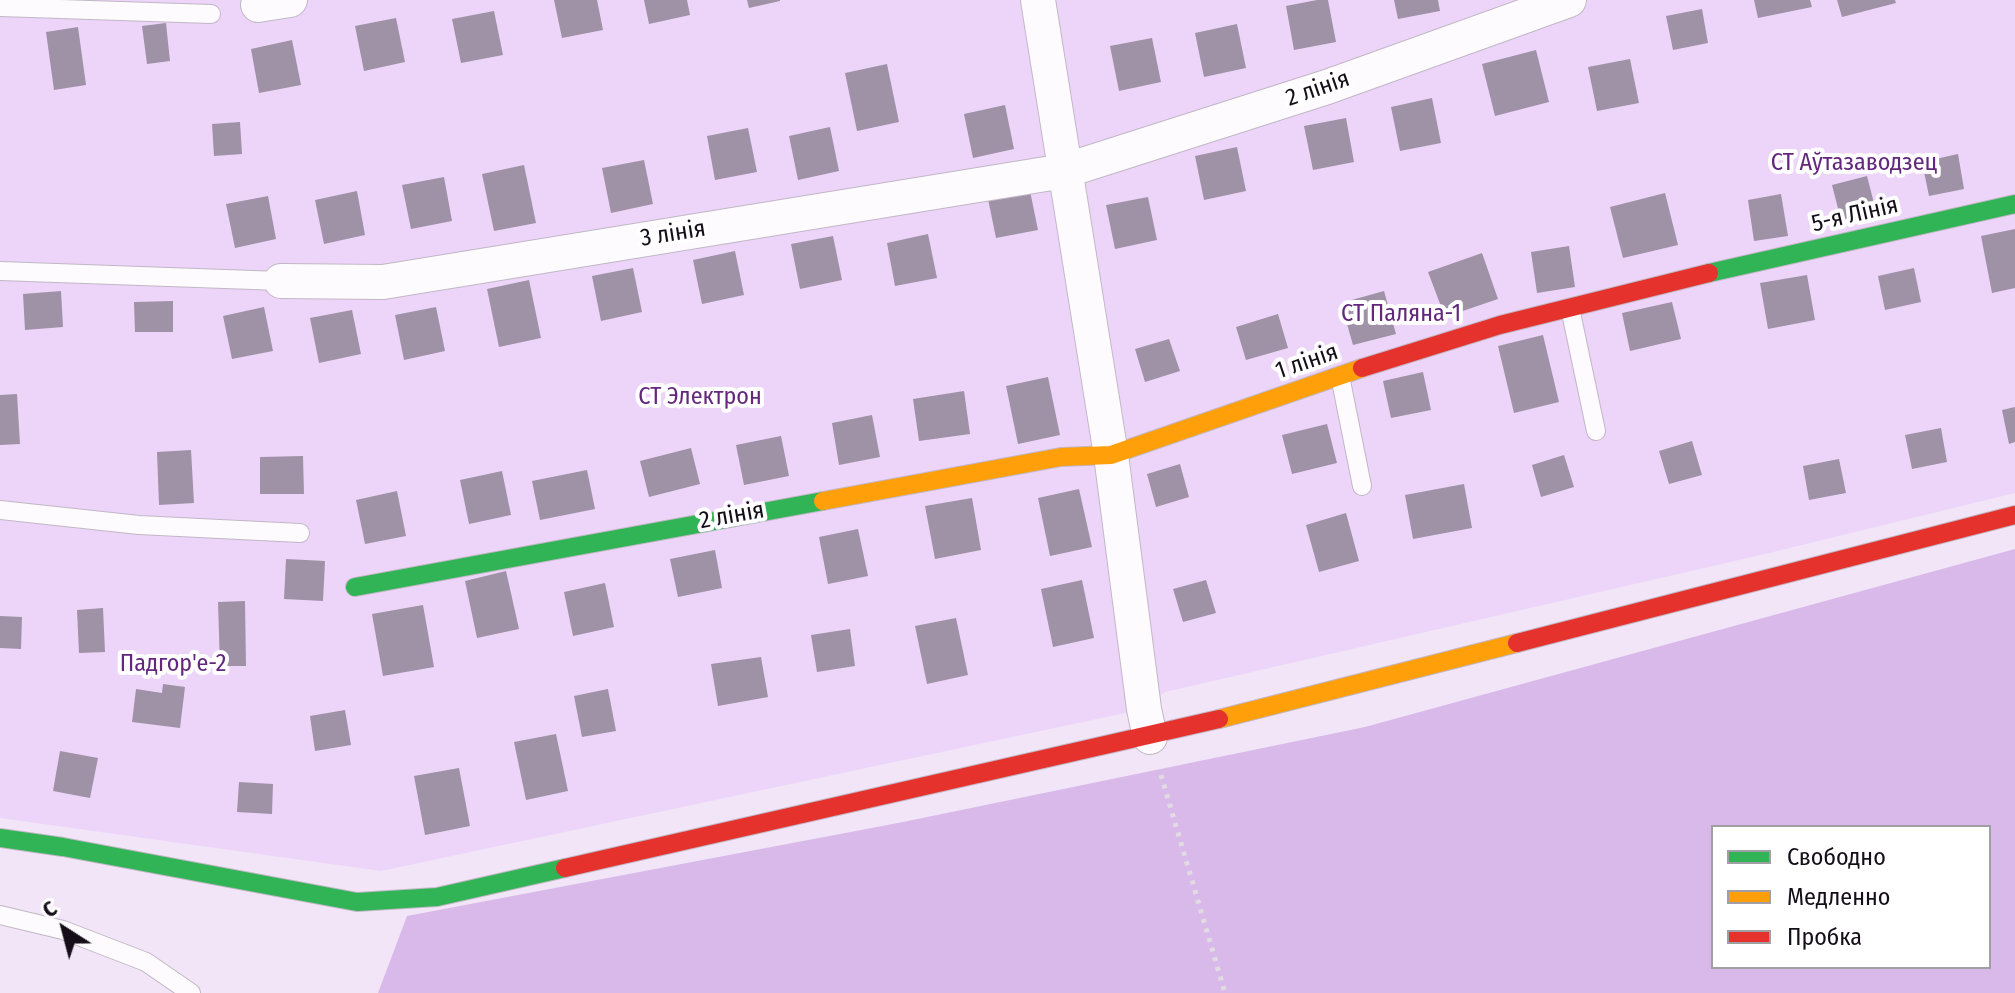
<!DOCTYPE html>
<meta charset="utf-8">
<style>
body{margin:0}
#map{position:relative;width:2015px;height:993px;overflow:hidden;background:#f1e5f7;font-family:"Fira Sans Condensed",sans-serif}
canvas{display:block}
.legend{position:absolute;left:1711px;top:825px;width:280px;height:144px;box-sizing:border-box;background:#fff;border:2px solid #a19fa3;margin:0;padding:10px 14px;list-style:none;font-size:24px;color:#150e19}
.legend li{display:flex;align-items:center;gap:16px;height:40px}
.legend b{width:40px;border:2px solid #a19fa3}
.north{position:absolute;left:24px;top:889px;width:80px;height:80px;-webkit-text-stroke:6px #fff;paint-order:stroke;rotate:324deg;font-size:22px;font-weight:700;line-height:32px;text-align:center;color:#150e19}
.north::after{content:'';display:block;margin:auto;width:28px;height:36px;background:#150e19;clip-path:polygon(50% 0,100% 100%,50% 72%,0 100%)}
</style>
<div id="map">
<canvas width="2015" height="993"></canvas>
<ul class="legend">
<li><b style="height:10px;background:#30b455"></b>Свободно</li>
<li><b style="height:10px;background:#ff9f0a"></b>Медленно</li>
<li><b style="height:10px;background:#e5322d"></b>Пробка</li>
</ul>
<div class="north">С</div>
</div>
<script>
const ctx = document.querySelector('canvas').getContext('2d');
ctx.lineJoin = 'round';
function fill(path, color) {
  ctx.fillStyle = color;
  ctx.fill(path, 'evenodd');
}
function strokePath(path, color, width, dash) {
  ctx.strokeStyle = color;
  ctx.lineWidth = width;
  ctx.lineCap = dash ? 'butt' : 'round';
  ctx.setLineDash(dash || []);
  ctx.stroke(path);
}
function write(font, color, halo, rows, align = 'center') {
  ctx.font = font + ' "Fira Sans Condensed",sans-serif';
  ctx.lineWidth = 8;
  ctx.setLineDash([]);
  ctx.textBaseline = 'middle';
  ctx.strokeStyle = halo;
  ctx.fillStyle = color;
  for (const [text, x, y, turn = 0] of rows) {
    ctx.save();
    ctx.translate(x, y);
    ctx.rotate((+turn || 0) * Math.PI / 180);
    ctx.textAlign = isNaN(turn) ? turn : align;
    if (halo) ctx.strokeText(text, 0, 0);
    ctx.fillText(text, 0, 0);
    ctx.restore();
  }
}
fill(new Path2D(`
 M0,0H2015V493L1765,554L1165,692L1144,709L381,871L0,818Z`), '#edd5fa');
fill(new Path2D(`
 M2015,549V993H378L407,916L898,823L1365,727ZM1713,827H1989V967H1713Z`), '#d9b9e9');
fill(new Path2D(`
 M554,0H597L603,30L562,38Z
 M644,0H687L690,15L649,24Z
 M747,0H780V1L749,8Z
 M1317,0H1328L1336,42L1294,50L1286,6Z
 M1394,0H1438L1440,11L1398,19Z
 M1754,0H1810L1812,7L1758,18Z
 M1837,0H1895L1896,3L1842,17Z
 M1702,9L1708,43L1673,50L1666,16Z
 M494,11L503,55L461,63L452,19Z
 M396,18L405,62L364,71L355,26Z
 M166,23L170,61L147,64L142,26Z
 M1237,24L1246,68L1204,77L1195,33Z
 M78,27L86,85L54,90L46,32Z
 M1152,38L1161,82L1119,91L1110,46Z
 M292,40L301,85L259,93L251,49Z
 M1536,50L1549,102L1495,116L1482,64Z
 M1630,59L1639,103L1597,111L1588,67Z
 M887,64L899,122L857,131L845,73Z
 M1432,98L1441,143L1400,151L1391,107Z
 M1005,105L1014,149L973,158L964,114Z
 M1346,118L1354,162L1313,170L1304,126Z
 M240,122L242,154L214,156L212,124Z
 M830,127L839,171L798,180L789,136Z
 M748,128L757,172L715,180L707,136Z
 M1237,147L1246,191L1204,200L1195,156Z
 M1958,154L1964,189L1929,196L1922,162Z
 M644,160L653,204L611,213L602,168Z
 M524,165L536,223L494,231L482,174Z
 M1867,176L1876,211L1841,220L1832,185Z
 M444,177L452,221L411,229L402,185Z
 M1029,186L1038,230L996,238L987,194Z
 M357,191L365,235L324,244L315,200Z
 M1665,193L1678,245L1623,258L1610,207Z
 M1781,194L1788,236L1754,241L1748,200Z
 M268,196L276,239L235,248L226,204Z
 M1148,197L1157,240L1115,249L1106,205Z
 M2015,229V288L1992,293L1981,236Z
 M928,234L937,278L895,286L887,243Z
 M833,236L842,280L800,289L791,244Z
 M1569,246L1575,287L1537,293L1531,252Z
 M735,251L744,295L702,304L693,260Z
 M1482,253L1498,299L1445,317L1428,272Z
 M633,268L642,312L601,321L592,276Z
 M1914,268L1921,302L1885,310L1878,276Z
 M1807,275L1815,320L1768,329L1760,283Z
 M529,280L541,338L499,347L487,289Z
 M61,291L63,327L25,330L23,294Z
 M1384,291L1396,334L1353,345L1341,303Z
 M173,301V332H135L134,302Z
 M1672,302L1681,339L1630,351L1622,313Z
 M264,307L273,351L232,359L223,316Z
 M436,307L445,351L404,360L395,315Z
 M352,310L361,354L319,363L310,318Z
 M1278,314L1288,348L1246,360L1236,327Z
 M1543,335L1559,402L1514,413L1498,346Z
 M1169,339L1180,371L1145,382L1135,349Z
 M1423,372L1431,410L1391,418L1383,381Z
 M1048,377L1060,435L1018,444L1006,386Z
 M964,391L970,434L919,441L913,399Z
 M17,394L20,444L0,445V395Z
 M2015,407V442L2009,444L2002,410Z
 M872,415L880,457L839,465L832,423Z
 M1327,424L1337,463L1292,474L1282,435Z
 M1941,428L1947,462L1912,469L1905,435Z
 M781,436L789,476L744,485L736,445Z
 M1692,441L1702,475L1669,484L1659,451Z
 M691,448L700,484L649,497L640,461Z
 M191,450L194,503L159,505L157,452Z
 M1564,455L1574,487L1541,497L1532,465Z
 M303,456L304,494H260V457Z
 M1839,459L1846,493L1809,500L1803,466Z
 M1180,464L1189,497L1156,507L1147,474Z
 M587,470L595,509L540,520L532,481Z
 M502,471L511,515L469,524L460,480Z
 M1464,484L1472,528L1413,539L1405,495Z
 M1079,489L1092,547L1050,556L1038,498Z
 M397,491L406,536L365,544L356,500Z
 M972,498L981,550L935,559L925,506Z
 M1346,513L1359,561L1319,572L1306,525Z
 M858,529L868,576L828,584L819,537Z
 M715,550L722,588L678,597L670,559Z
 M286,559L325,561L323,601L284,599Z
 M506,571L519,629L477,638L465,581Z
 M1082,580L1094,638L1053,647L1041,589Z
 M1206,580L1216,613L1183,622L1173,589Z
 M605,583L614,627L573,636L564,592Z
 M245,601L246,666H220L218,602Z
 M423,605L434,667L383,676L372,614Z
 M103,608L105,652L79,653L77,610Z
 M0,616L22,617L21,649L0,648Z
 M956,618L968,675L927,684L915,626Z
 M850,629L855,666L817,672L811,635Z
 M761,657L768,697L718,706L711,664Z
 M163,684L185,687L180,728L132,722L136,689L162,693Z
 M608,689L616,731L582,737L574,696Z
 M345,710L351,745L315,751L310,716Z
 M556,734L568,791L526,800L514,742Z
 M60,751L98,758L90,798L53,791Z
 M459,768L470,826L425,835L414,776Z
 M239,782L273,784L272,814L237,812Z`), '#9f91a6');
const lane = new Path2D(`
 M0,7L211,14
 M0,271L281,281
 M1570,308L1596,431
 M1340,376L1362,486
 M0,510L139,525L300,533
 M0,915L63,930L146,962L191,993`);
const street = new Path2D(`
 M1038,0L1111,455L1144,709L1150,737
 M258,5L290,0
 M281,281L383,282L1064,171L1327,87L1569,0`);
const fast = new Path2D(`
 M1709,273L2015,204
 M355,587L823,501
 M0,838L63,847L357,902L437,897L565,868`);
const slow = new Path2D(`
 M823,501L1061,457L1111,455L1362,368
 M1219,719L1517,643`);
const jam = new Path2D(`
 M1362,368L1500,325L1709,273
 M1517,643L2015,515
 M565,868L1219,719`);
strokePath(lane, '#c1b7c5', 20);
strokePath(street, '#c1b7c5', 36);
strokePath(fast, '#c1b7c5', 20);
strokePath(slow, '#c1b7c5', 20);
strokePath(jam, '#c1b7c5', 20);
strokePath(new Path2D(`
 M1161,775L1225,993`), '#e0dce2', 5, [4, 6]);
strokePath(lane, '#fdfbfe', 18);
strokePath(street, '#fdfbfe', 34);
strokePath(fast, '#30b455', 18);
strokePath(slow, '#ff9f0a', 18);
strokePath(jam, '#e5322d', 18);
write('24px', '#150e19', '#fff', [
 ["2 лінія",1318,89,-19],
 ["5-я Лінія",1855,215,-13],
 ["3 лінія",673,234,-9],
 ["1 лінія",1307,362,-19],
 ["2 лінія",732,516,-10]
]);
write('24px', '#63277d', '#fff', [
 ["СТ Аўтазаводзец",1854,163],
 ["СТ Паляна-1",1401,314],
 ["СТ Электрон",700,397],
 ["Падгор'е-2",173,664]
]);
</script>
